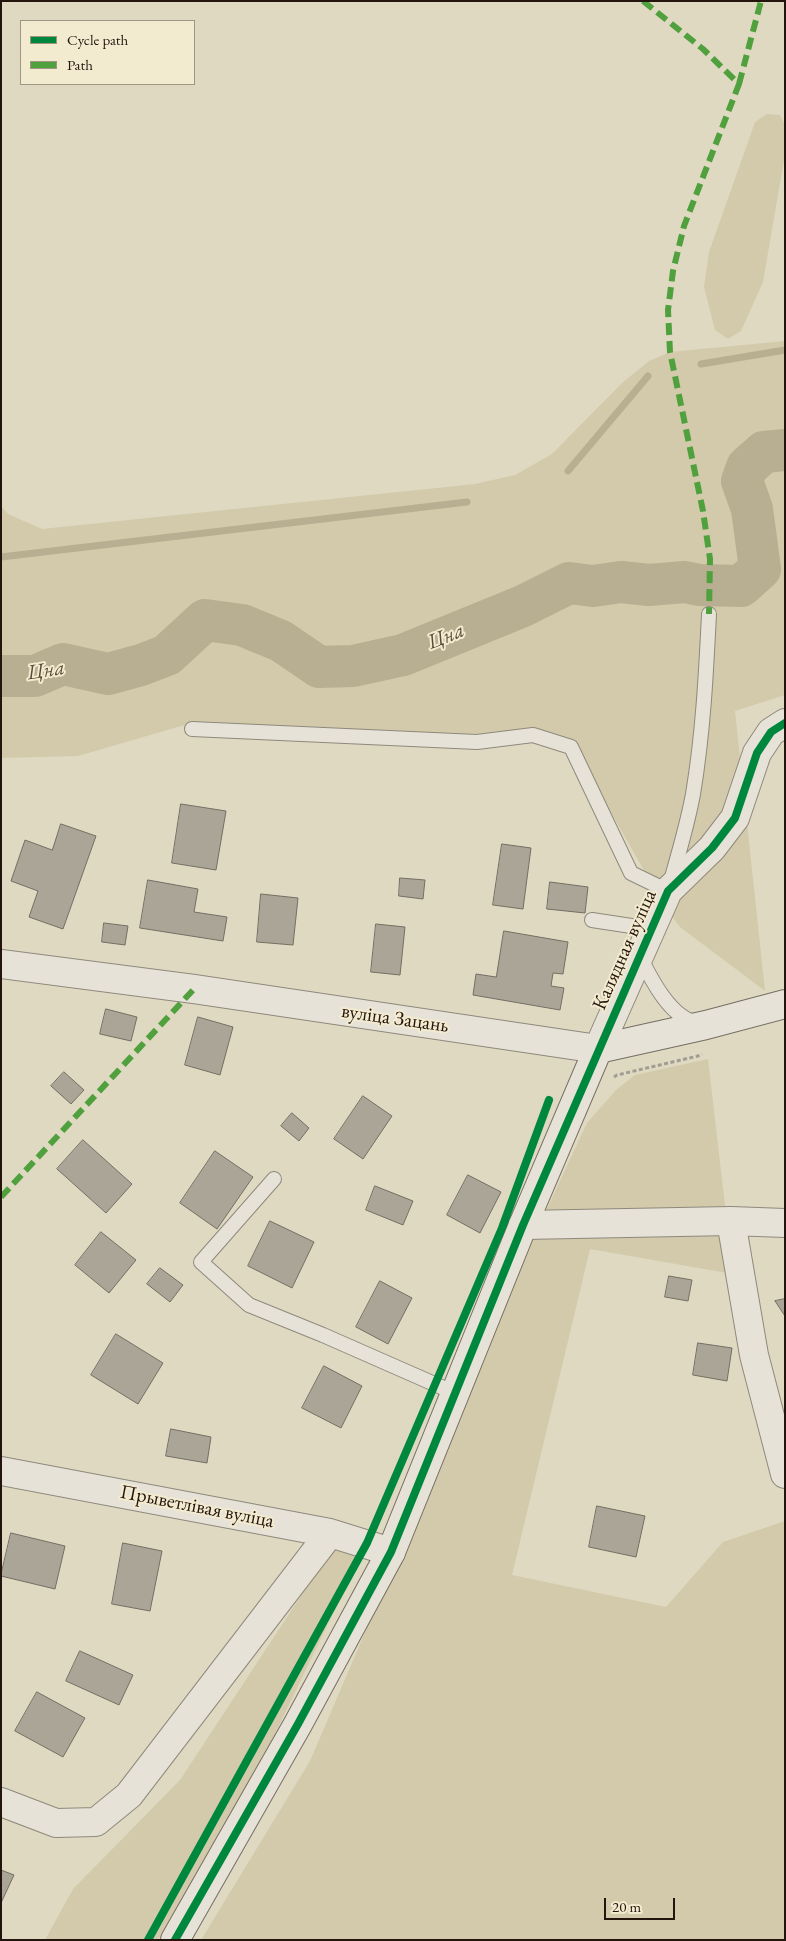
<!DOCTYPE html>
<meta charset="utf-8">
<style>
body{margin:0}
#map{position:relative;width:786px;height:1941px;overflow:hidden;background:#dfd9c2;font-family:"EB Garamond",serif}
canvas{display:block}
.frame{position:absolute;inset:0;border:2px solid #24140e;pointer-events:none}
.legend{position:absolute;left:20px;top:20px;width:175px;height:65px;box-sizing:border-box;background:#f3ebcf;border:1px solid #a09582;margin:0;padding:6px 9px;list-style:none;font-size:15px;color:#24140e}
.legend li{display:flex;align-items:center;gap:10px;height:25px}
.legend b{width:25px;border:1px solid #a09582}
.scale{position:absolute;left:604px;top:1898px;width:71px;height:22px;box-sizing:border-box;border:2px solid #24140e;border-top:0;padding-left:6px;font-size:15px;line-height:18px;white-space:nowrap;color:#24140e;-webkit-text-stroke:4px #f3ebcf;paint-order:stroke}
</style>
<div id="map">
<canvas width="786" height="1941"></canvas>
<div class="frame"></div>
<ul class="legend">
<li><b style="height:6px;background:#00873e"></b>Cycle path</li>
<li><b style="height:6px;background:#50a03e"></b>Path</li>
</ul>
<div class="scale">20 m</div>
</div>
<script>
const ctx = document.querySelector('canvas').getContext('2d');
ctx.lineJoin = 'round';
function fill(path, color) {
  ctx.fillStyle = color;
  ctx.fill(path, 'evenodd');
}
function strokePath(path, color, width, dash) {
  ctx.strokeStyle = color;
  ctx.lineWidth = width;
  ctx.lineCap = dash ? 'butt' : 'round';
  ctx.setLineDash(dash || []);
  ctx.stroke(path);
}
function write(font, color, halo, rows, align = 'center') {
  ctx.font = font + ' "EB Garamond",serif';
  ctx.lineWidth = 4;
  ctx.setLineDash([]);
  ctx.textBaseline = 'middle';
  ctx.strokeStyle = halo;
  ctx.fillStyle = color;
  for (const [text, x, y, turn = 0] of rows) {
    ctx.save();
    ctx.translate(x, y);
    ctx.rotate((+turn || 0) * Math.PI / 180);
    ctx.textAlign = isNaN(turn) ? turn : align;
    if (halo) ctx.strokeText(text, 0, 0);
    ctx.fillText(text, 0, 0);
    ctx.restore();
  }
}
fill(new Path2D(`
 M767,114L780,115L785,125V154L763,282L741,331L728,339L715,330L704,287L709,252L755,122Z
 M785,341V695L735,711L765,991L680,927L666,909L573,746L195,722L78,756L1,758V506L8,514L42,529L475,484L515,475L552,454L622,383L649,361L670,352Z
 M708,1059L733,1274L590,1249L512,1575L666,1607L723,1542L785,1521V1940H201L310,1761L538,1228L587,1123L616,1090L635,1075Z
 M339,1538L367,1543L272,1740L158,1940H45L73,1889L180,1780Z`), '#d3caab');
strokePath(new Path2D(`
 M701,364L785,350
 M568,471L648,376
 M1,557L467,502`), '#b8ae91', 7);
strokePath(new Path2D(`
 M1,676H35L63,664L108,674L141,665L167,655L205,620L242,625L281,641L319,667L353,666L403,655L523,606L569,583L593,586L621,582L649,585L685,582L699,585L741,586L760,569L752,509L742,481L747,467L764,452L785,450`), '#b8ae91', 42);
const building = new Path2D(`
 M181,804L226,811L216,870L172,863Z
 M61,824L96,836L63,929L29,917L38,891L11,881L25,840L52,850Z
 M502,844L531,848L523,909L493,905Z
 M400,878L425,880L423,899L399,896Z
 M148,880L198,889L194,912L227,917L223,941L140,928Z
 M550,882L588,887L585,913L547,909Z
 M261,894L298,898L293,945L257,942Z
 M104,923L128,926L125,945L102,942Z
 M376,924L405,927L400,975L371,972Z
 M504,931L568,942L563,974L553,973L551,986L564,988L560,1010L473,995L476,974L496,977Z
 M106,1009L137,1017L131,1041L100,1034Z
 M198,1017L233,1027L220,1075L185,1065Z
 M64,1072L84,1090L71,1104L51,1086Z
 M363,1096L392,1116L363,1159L334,1139Z
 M292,1113L309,1128L299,1141L281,1126Z
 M83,1140L132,1184L106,1213L57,1169Z
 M215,1151L253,1177L217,1229L180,1203Z
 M468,1175L501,1192L480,1233L447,1215Z
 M375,1186L413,1201L403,1225L366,1210Z
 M270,1221L314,1242L292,1288L248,1266Z
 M101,1232L136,1260L109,1293L75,1265Z
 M160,1268L183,1285L170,1302L147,1284Z
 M669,1276L692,1280L688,1301L665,1297Z
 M380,1281L412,1298L388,1344L356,1327Z
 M785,1299V1316L775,1301Z
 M116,1334L163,1363L138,1404L91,1375Z
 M698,1343L732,1348L727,1381L693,1375Z
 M324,1366L362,1386L341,1428L302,1408Z
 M171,1429L211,1437L207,1463L166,1456Z
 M597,1506L645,1516L636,1557L589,1547Z
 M11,1533L65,1546L55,1589L1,1576Z
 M123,1543L162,1551L150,1611L112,1604Z
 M80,1651L133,1675L119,1705L66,1681Z
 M37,1692L85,1718L63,1757L15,1731Z
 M1,1870L14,1875L1,1903Z`);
fill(building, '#aaa596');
strokePath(building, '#746e63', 1);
const lane = new Path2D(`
 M192,729L477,742L533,735L571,747L631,873L668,891C677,859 687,827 693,794C703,734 706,675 709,614
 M592,920L651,929
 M640,957C651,979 671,1019 698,1023
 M274,1179L201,1262L249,1305L323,1335L455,1393`);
const street = new Path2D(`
 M1,964L194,989L598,1049L668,891L712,848L735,818L757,753L771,732L785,723
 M731,1221L754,1355L785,1474
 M523,1225L731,1221L785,1223
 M1,1471L330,1533L391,1552
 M1,1802L56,1823L96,1822L129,1795L330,1533`);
const secondary = new Path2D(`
 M175,1940L298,1724L391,1552L523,1225L598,1049L706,1025L785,1004`);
strokePath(lane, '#8e897c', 16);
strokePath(street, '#8e897c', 30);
strokePath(secondary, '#746e63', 30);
strokePath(new Path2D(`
 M614,1077L617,1075L698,1056L702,1054`), '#a19d94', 3, [4, 2.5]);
strokePath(lane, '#e6e2d7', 14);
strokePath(street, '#e6e2d7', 28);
strokePath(secondary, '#e6e2d7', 28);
strokePath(new Path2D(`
 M643,1L703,49L739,84L684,226L673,271L668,310L670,352L703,511L710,559L709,614
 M739,84L761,1
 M1,1197L194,989`), '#50a03e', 6, [12, 6]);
strokePath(new Path2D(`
 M148,1940L367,1543L502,1228L549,1100
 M175,1940L298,1724L391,1552L523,1225L668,891L712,848L735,818L757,753L771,732L785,723`), '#00873e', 8);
write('20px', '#24140e', '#f3ebcf', [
 ["Калядная вуліца",625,950,-66],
 ["вуліца Зацань",395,1019,8],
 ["Прыветлівая вуліца",197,1507,11]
]);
write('italic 21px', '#594a3a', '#f3ebcf', [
 ["Цна",446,637,-22],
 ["Цна",46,671,-9]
]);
</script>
